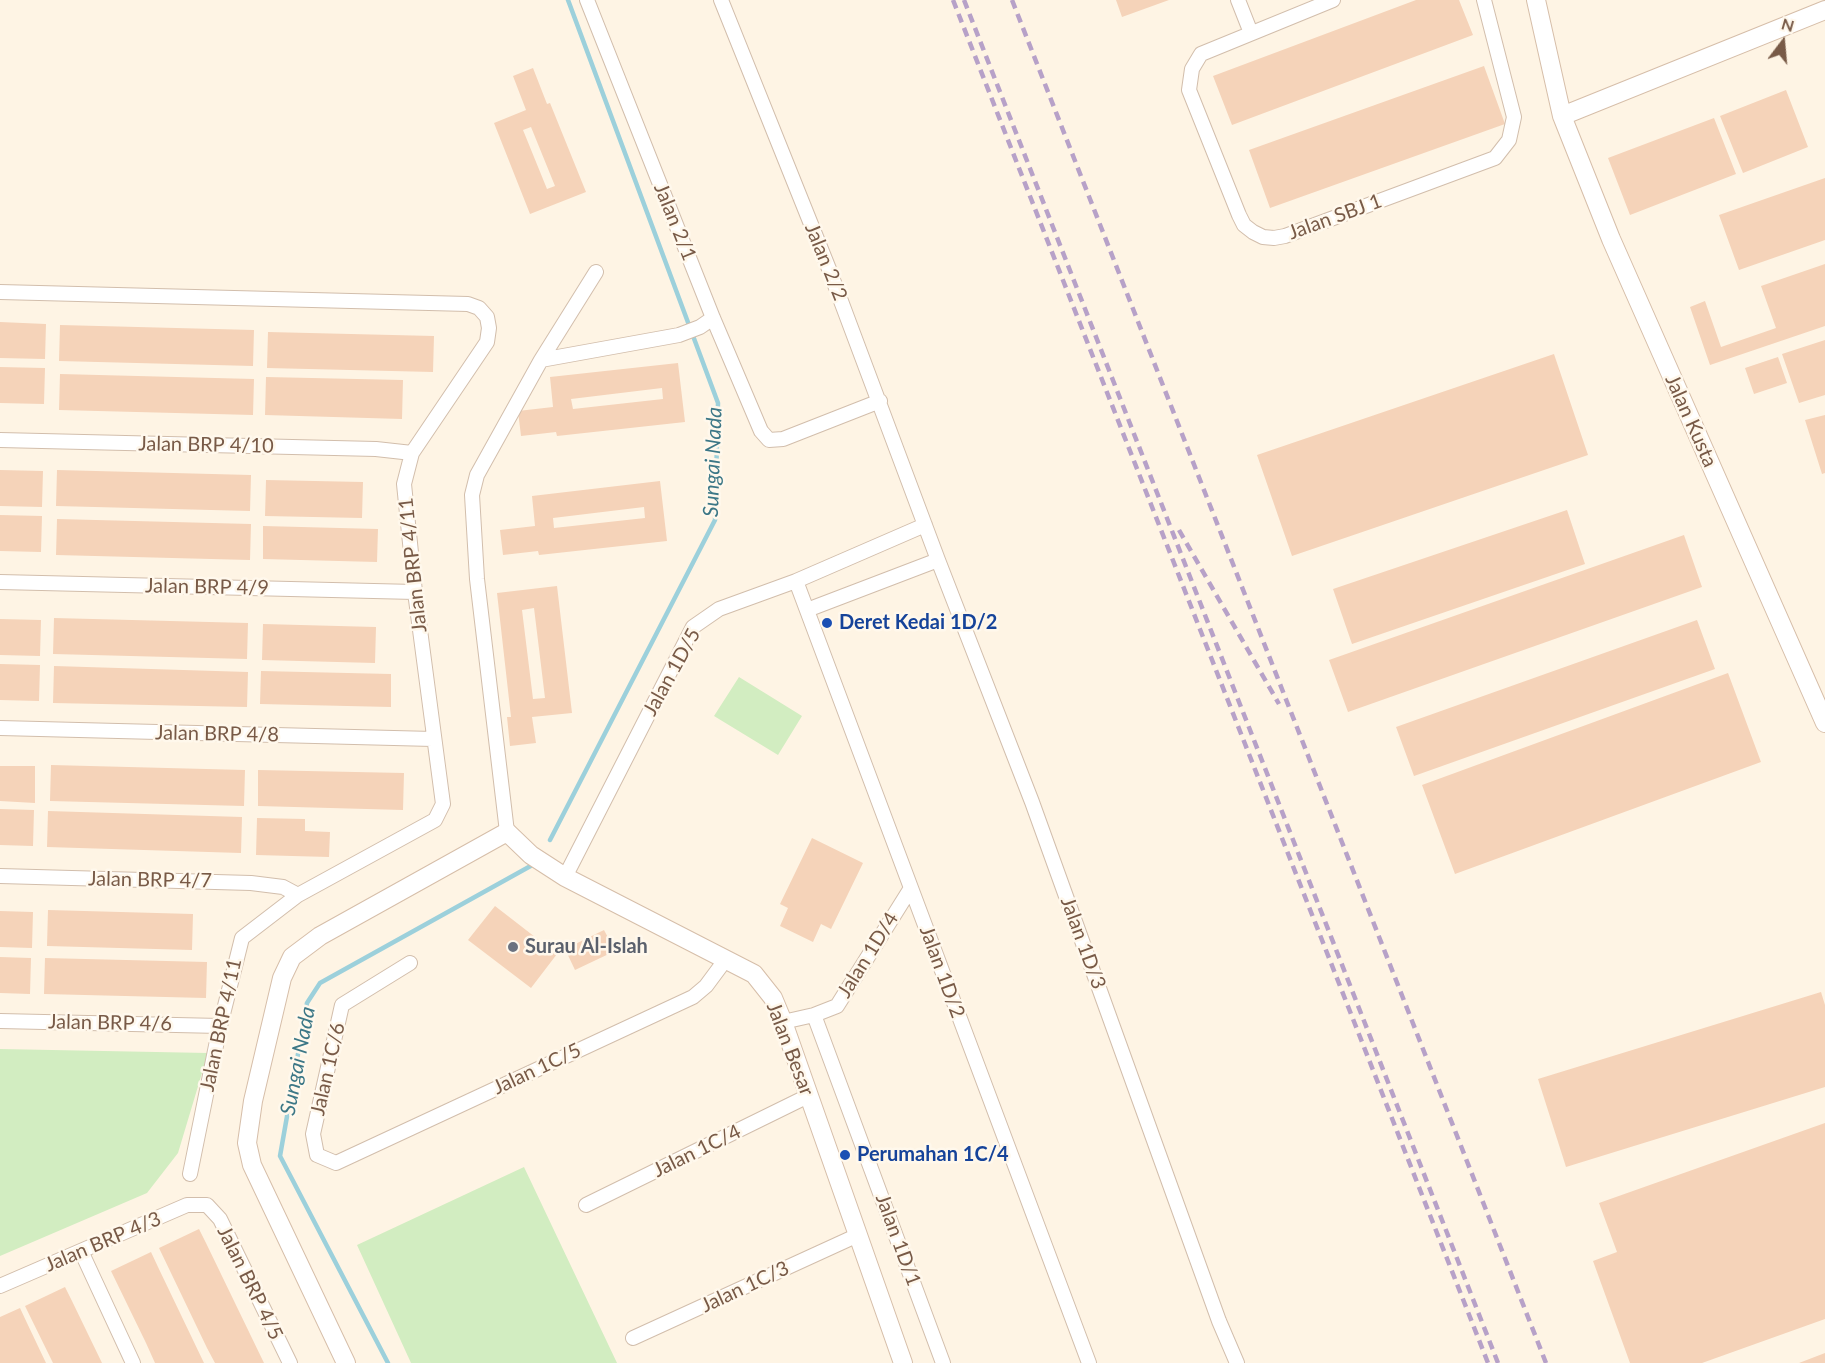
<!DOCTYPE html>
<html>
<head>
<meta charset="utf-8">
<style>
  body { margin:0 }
  #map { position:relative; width:1825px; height:1363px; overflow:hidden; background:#fef4e4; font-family:Lato,sans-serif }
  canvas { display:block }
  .north { position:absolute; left:1753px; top:12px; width:60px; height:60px; -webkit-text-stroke:4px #fff8ec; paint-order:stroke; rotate:16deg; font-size:16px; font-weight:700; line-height:24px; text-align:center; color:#785a47 }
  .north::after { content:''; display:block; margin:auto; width:21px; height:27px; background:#785a47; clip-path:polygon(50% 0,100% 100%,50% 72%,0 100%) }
</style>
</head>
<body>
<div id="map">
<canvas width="1825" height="1363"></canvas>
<div class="north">N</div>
</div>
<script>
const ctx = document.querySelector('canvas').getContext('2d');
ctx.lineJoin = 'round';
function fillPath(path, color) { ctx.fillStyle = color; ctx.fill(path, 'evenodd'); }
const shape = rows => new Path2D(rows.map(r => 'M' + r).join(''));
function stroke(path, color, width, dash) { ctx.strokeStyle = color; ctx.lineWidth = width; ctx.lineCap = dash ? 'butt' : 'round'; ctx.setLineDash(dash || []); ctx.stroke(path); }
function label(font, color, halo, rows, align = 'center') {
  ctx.font = font + ' Lato,sans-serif'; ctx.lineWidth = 5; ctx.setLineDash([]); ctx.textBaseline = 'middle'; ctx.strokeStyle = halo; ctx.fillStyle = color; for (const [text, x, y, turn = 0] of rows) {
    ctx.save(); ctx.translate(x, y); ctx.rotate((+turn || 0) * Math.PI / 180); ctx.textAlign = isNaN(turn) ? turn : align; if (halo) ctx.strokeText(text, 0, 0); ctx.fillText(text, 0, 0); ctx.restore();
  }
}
const green = shape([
  [739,677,802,716,778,755,714,716],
  [0,1049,208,1053,178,1153,147,1193,0,1256],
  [524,1167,617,1363,411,1363,357,1245]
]);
const stream = shape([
  [550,840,715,520,718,403,568,0],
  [388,1363,280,1156,307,1003,320,983,536,863]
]);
const building = shape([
  [1116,0,1169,0,1122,17],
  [1416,0,1459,0,1473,35,1232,125,1213,76],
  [1484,66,1505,124,1270,208,1249,150],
  [533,68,547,104,550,103,586,192,530,214,494,123,526,110,513,76],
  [531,127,555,186,547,189,523,130],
  [1786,90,1808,147,1743,173,1720,116],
  [1714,118,1736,174,1630,215,1608,158],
  [1825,178,1825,240,1739,270,1719,215],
  [1825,264,1825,326,1710,365,1690,307,1705,301,1721,347,1776,328,1761,286],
  [0,322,46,324,45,359,0,358],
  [60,325,254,330,253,366,59,361],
  [268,332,434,336,433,372,267,368],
  [1825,340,1825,395,1799,403,1782,354],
  [1554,354,1588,455,1292,556,1257,455],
  [1778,357,1787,383,1754,394,1745,368],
  [678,363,685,422,557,436,556,432,521,436,518,411,553,407,550,377],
  [662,388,663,399,573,409,571,399],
  [0,367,45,368,44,404,0,403],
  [60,374,254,379,253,415,59,410],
  [266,377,403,380,402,419,265,415],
  [1825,415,1825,473,1822,474,1805,420],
  [0,470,43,471,42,507,0,506],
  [57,470,251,475,250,511,56,506],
  [266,480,363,482,362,518,265,516],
  [660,481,667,541,539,555,538,551,503,555,500,530,535,526,532,496],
  [644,507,645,518,554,528,553,518],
  [1567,510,1585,564,1352,644,1333,589],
  [0,515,42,516,41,552,0,551],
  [57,519,251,524,250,560,56,555],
  [263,526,378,529,377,562,263,559],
  [1684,535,1702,587,1348,712,1329,660],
  [557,586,572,713,532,717,536,743,510,746,507,717,511,717,497,593],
  [534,608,545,698,533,699,522,610],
  [54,618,248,623,247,659,53,654],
  [0,619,41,620,40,656,0,655],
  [1697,620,1715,669,1414,776,1396,727],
  [263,624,376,627,375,663,262,660],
  [0,664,40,665,39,701,0,700],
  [54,666,248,672,247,707,53,703],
  [261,671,391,674,391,707,260,704],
  [1728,673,1761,762,1455,874,1422,785],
  [51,765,245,770,244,806,50,801],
  [0,766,35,766,35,803,0,801],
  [258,770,404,773,403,810,258,806],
  [0,809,34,810,33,846,0,845],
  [48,811,242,817,241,853,47,847],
  [257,818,305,819,305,831,330,832,329,857,256,855],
  [812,838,863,863,831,929,821,924,813,942,780,926,788,908,780,904],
  [495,906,557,954,531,988,468,940],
  [48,910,193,914,192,950,47,946],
  [0,911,33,912,32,948,0,947],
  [604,930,615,951,575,970,565,949],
  [0,957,31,958,30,994,0,993],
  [45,958,207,962,206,998,44,994],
  [1821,992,1825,1005,1825,1087,1566,1167,1538,1079],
  [1825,1123,1825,1319,1702,1363,1630,1363,1593,1261,1617,1252,1599,1203],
  [199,1229,206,1243,264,1363,215,1363,207,1348,159,1248],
  [151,1252,158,1267,204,1363,155,1363,146,1343,111,1271],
  [65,1287,72,1301,102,1363,53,1363,25,1306],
  [20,1308,27,1323,46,1363,0,1363,0,1317],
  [1825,1353,1825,1363,1799,1363]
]);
const street = shape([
  [587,0,713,318,761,431,769,440,783,439,880,401],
  [721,0,829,269,938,560,1032,802,1219,1321,1237,1363],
  [1238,0,1251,33],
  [1333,0,1201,54,1192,69,1189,90,1239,215,1244,225,1253,232,1263,237,1274,238,1285,236,1495,158,1509,140,1514,117,1484,0],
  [0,292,468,304,479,308,487,317,489,328,487,342,412,453,404,484,415,592,443,804,435,820,298,895,242,938,220,1026,190,1174],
  [541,360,679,335,700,327,713,318],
  [0,440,376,449,412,453],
  [796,581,1089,1363],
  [0,582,415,592],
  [807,610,938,560],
  [0,728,433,739],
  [507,832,477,579,472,495,477,475,541,360,596,272],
  [0,876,251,883,283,887,298,895],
  [565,877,693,627,719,609,796,581,925,525],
  [410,963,342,1005,313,1134,317,1155,336,1163,693,997,706,986,726,959],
  [814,1015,943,1363],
  [0,1021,220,1026],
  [783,1022,814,1015,837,1006,911,888],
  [586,1205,808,1096],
  [81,1251,133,1363],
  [0,1286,187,1205,207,1205,220,1219,290,1363],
  [633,1338,858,1235]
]);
const secondary = shape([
  [1536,0,1562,116,1611,239,1825,723],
  [1562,116,1825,10],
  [346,1363,252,1165,247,1143,253,1101,282,978,292,957,320,936,507,832,531,855,565,877,754,974,773,998,783,1022,903,1363]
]);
const rail = shape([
  [953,0,1488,1363],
  [964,0,1498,1363],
  [1012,0,1546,1363],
  [1179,530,1279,704]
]);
const markers = [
  [827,623,6,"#1a4fb4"],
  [513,947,6,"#6b7280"],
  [845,1155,6,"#1a4fb4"]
];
const streetNames = [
  ["Jalan SBJ 1",1335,217,-20],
  ["Jalan 2/1",675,222,68],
  ["Jalan 2/2",826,262,68],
  ["Jalan Kusta",1691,421,66],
  ["Jalan BRP 4/10",206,445,1],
  ["Jalan BRP 4/11",413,565,-96],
  ["Jalan BRP 4/9",207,587,1],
  ["Jalan 1D/5",672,672,-61],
  ["Jalan BRP 4/8",217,734,1],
  ["Jalan BRP 4/7",150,880,1],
  ["Jalan 1D/3",1083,943,70],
  ["Jalan 1D/4",868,955,-58],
  ["Jalan 1D/2",942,972,70],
  ["Jalan BRP 4/6",110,1023,1],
  ["Jalan BRP 4/11",221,1025,-78],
  ["Jalan Besar",790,1049,69],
  ["Jalan 1C/6",328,1069,-77],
  ["Jalan 1C/5",537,1069,-25],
  ["Jalan 1C/4",697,1151,-26],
  ["Jalan 1D/1",898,1240,70],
  ["Jalan BRP 4/3",103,1242,-23],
  ["Jalan BRP 4/5",250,1283,64],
  ["Jalan 1C/3",745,1287,-25]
];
const transitNames = [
  ["Deret Kedai 1D/2",839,623],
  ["Perumahan 1C/4",857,1155]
];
const worshipNames = [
  ["Surau Al-Islah",525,947]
];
const waterNames = [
  ["Sungai Nada",713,462,-88],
  ["Sungai Nada",298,1061,-79]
];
fillPath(green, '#d2edc1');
stroke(stream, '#9cd0db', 4.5);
fillPath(building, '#f5d3b9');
stroke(street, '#d2beac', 16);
stroke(secondary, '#d6bea9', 20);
stroke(street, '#fff', 14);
stroke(secondary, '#fff', 18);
stroke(rail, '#b7a1c8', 4.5, [9, 6]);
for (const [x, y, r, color] of markers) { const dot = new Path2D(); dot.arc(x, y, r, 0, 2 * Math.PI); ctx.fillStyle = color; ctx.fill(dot); stroke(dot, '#fff8ec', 2); }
label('20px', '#785a47', '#fff8ec', streetNames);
label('bold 20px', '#164399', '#fff8ec', transitNames, 'left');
label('bold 20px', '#5b616d', '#fff8ec', worshipNames, 'left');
label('italic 21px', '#3c7786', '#fff8ec', waterNames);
</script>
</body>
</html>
